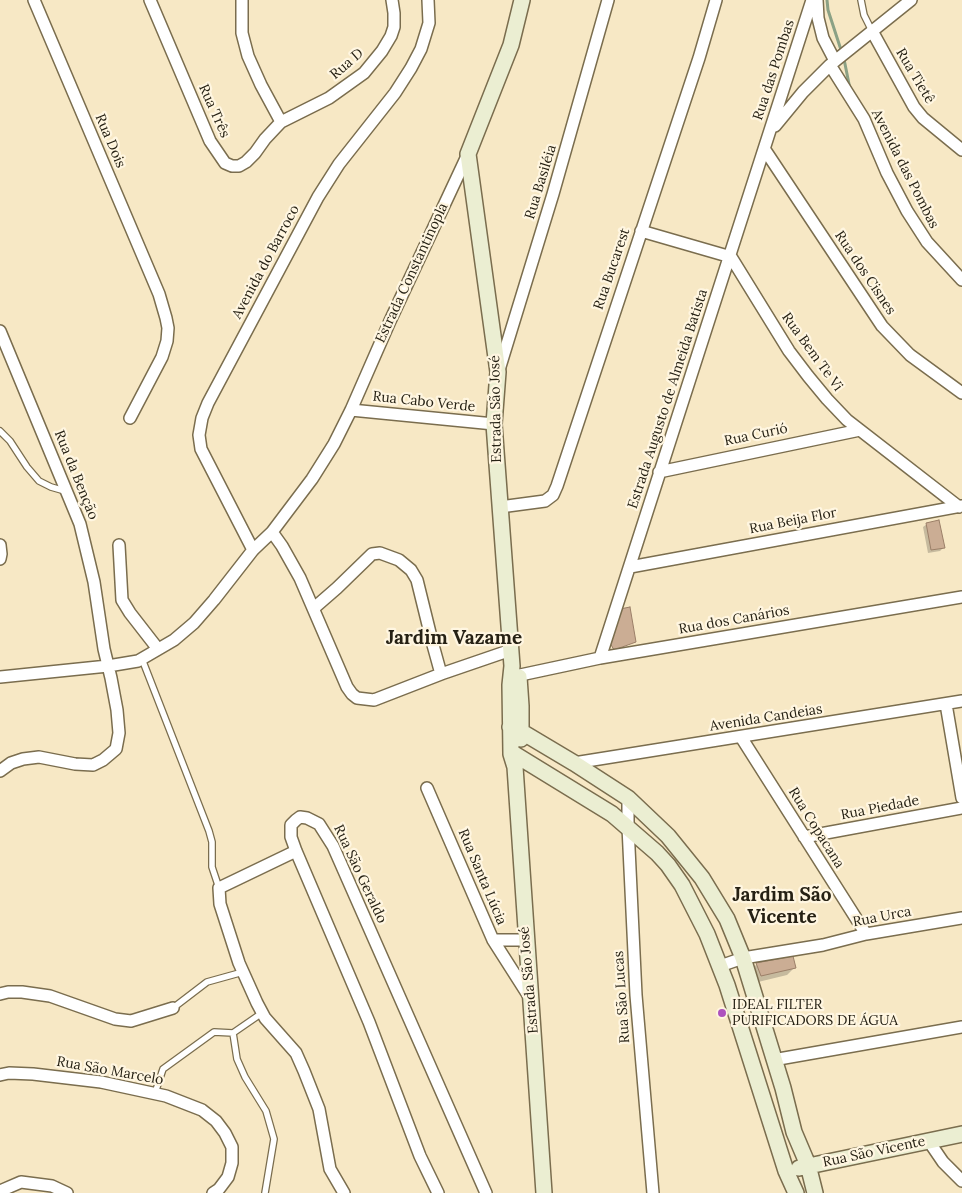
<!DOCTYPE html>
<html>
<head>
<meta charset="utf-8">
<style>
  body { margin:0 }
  canvas { display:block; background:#f7e8c5 }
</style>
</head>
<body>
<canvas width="962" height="1193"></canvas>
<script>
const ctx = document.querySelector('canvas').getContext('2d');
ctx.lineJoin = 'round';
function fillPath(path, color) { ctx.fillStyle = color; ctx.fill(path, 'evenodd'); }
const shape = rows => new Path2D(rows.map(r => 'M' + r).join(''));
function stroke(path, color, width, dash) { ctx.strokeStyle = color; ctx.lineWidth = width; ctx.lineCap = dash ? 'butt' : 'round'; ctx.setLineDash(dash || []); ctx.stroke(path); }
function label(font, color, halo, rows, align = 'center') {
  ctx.font = font + ' Lora,serif'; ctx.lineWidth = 4.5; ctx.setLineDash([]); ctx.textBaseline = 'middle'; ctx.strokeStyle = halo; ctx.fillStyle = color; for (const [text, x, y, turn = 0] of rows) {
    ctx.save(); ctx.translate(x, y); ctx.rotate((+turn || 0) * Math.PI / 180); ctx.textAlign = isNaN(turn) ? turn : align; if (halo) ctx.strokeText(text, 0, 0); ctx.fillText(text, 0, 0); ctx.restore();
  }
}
const shadow = shape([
  [927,524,943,548,940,551,928,553,923,527],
  [792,957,794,968,787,975,754,983,749,972,757,964]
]);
const stream = shape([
  [827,0,828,10,842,53],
  [844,59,850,89]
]);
const building = shape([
  [939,520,945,548,931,550,926,523,939,520],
  [630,607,636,642,614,650,610,643,620,609,630,607],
  [793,956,796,968,761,976,756,963,793,956]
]);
const lane = shape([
  [861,0,864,15,872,31],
  [0,431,10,441,27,467,39,481,51,487,65,491],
  [142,659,209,831,212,842,212,867,219,888],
  [173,1008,207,982,243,972],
  [233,1033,237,1059,245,1077,266,1111,274,1139,265,1193],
  [155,1093,163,1069,214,1032,233,1033,262,1013]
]);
const street = shape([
  [34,0,159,294,166,318,168,328,167,341,162,357,130,418],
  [150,0,210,141,225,163,232,166,239,166,246,162,255,153,265,139,281,122,329,98,364,73,382,51,391,36,394,27,394,13,392,0],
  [242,0,242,33,248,56,261,85,281,122],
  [817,0,818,18,823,38,835,61],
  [872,31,914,107,923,118,962,150],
  [830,65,864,119,887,173,907,211,927,242,962,280],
  [775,126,803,92,830,65,911,0],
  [765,150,882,326,910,355,962,393],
  [641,231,731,257,789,351,808,376,827,399,847,420,959,507],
  [0,331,80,524,94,582,104,649,111,678,117,710,119,733,116,749,103,760,93,765,75,764,39,757,23,759,11,763,0,771],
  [499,370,553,194,608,0],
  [351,410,494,424],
  [659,472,860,430],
  [500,507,545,501,553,495,557,486,699,58,716,0],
  [272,532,282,546,300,578,347,687,352,694,357,698,374,700,441,674,511,650],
  [0,545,1,554,0,559],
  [119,545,122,600,130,613,158,649],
  [253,550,201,449,199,435,202,418,208,403,318,197,339,164,395,93,411,68,421,49,429,23,428,0],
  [630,567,962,506],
  [314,608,337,588,372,554,380,553,399,560,411,570,417,580,433,645,441,674],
  [600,658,812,0],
  [0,677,108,666,138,661,174,640,194,623,214,600,253,550,272,532,312,479,334,444,351,410,390,321,468,154],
  [511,677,600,658,962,597],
  [946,704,962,798],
  [741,737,866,934],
  [574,763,962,701],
  [427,788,493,940,530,998],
  [628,798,628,827,636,995,653,1193],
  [804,837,962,808],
  [296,851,219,888,220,904,239,963,257,1003,265,1018,296,1053,304,1071,319,1109,330,1169,344,1193],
  [493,940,526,940],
  [720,966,743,958,823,945,866,934,962,918],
  [0,994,8,992,22,992,50,996,115,1019,131,1021,173,1008],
  [773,1060,962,1027],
  [0,1075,9,1073,33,1074,101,1082,166,1096,202,1110,216,1121,225,1133,232,1147,232,1163,228,1177,219,1189,213,1193],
  [928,1140,943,1162,962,1181],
  [0,1191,21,1182,52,1186,67,1193],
  [438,1193,420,1156,369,1022,296,851,291,837,291,825,296,820,300,817,307,818,319,824,333,846,486,1193]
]);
const secondary = shape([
  [522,0,511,45,468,154,498,372,494,424,512,666,510,685,511,754,515,767,544,1193],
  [519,677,521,706,521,739],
  [510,727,522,732,574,763,628,798,668,836,702,878,727,919,743,958,783,1088,794,1132,808,1165,815,1193],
  [511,752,612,814,657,853,668,865,682,885,707,934,727,985,786,1171,796,1193],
  [799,1168,962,1134]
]);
const markers = [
  [722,1013,5,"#ad52be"]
];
const streetNames = [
  ["Rua D",347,64,-41],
  ["Rua das Pombas",774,70,-72],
  ["Rua Tietê",915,76,59],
  ["Rua Três",214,111,66],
  ["Rua Dois",110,141,67],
  ["Avenida das Pombas",905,169,63],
  ["Rua Basiléia",541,182,-73],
  ["Avenida do Barroco",266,262,-62],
  ["Rua Bucarest",612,269,-71],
  ["Estrada Constantinopla",412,273,-65],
  ["Rua dos Cisnes",865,273,56],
  ["Rua Bem Te Vi",812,352,54],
  ["Estrada Augusto de Almeida Batista",668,399,-72],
  ["Rua Cabo Verde",424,402,6],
  ["Estrada São José",496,409,-91],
  ["Rua Curió",756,435,-12],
  ["Rua da Benção",76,475,68],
  ["Rua Beija Flor",793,521,-11],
  ["Rua dos Canários",734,620,-10],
  ["Avenida Candeias",766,718,-9],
  ["Rua Piedade",880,808,-11],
  ["Rua Copacana",816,828,58],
  ["Rua São Geraldo",360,874,65],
  ["Rua Santa Lúcia",482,877,67],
  ["Rua Urca",882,917,-11],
  ["Estrada São José",529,980,-95],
  ["Rua São Lucas",622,997,-94],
  ["Rua São Marcelo",110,1071,10],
  ["Rua São Vicente",874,1152,-12]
];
const poiNames = [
  ["IDEAL FILTER",732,1005],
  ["PURIFICADORS DE ÁGUA",732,1021]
];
const districtNames = [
  ["Jardim Vazame",454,639],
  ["Jardim São",782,896],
  ["Vicente",782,918]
];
fillPath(shadow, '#0003');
stroke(stream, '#8ba185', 3);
fillPath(building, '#cbad94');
stroke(building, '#9b7f68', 1);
stroke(lane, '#7a6d4e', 8);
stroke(street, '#7a6d4e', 14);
stroke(secondary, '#7a6d4e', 18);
stroke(lane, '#fff', 5.5);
stroke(street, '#fff', 11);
stroke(secondary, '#ebeed2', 15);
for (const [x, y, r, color] of markers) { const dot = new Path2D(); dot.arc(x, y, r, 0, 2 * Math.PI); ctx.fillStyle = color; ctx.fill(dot); stroke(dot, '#fff6e1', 2); }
label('14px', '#262114', '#fff6e1', streetNames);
label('14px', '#262114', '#fff6e1', poiNames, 'left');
label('bold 19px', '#262114', '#fff6e1', districtNames);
</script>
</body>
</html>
